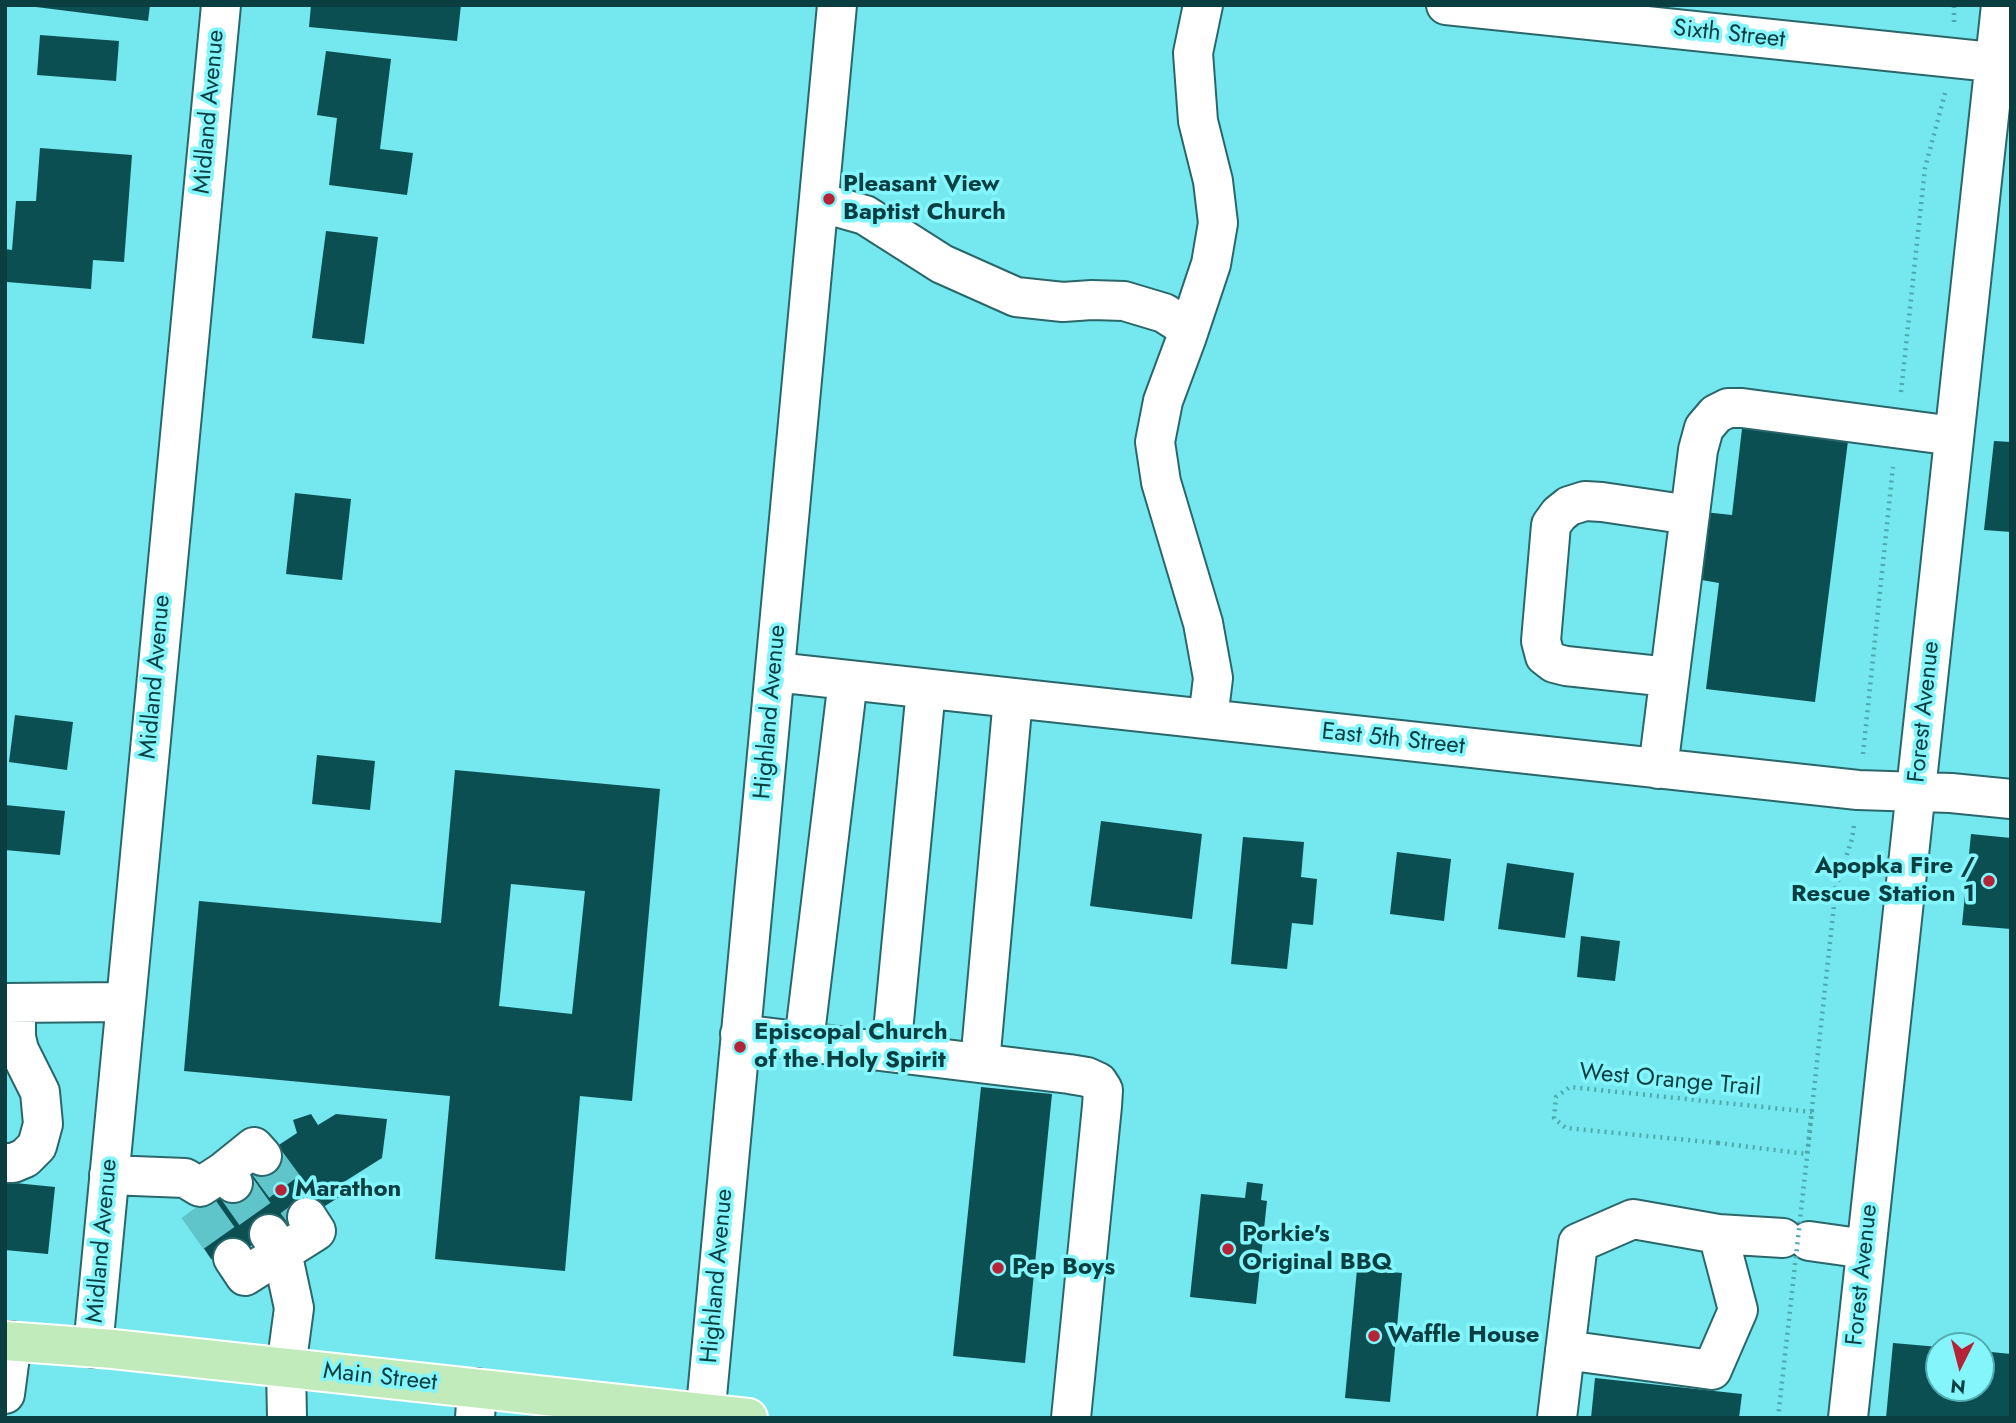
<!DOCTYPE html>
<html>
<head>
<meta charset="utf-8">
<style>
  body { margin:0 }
  #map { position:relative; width:2016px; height:1423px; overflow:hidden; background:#75e7ee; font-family:Jost,sans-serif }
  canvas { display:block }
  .frame { position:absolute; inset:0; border:7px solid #0a3e41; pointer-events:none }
  .north { position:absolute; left:1925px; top:1332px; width:70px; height:70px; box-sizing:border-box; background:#83f5fb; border:2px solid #53acb1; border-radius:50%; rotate:186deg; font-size:19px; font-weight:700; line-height:28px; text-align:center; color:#0a3e41 }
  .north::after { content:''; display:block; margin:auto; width:24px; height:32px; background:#b52336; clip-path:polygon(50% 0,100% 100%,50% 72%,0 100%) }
</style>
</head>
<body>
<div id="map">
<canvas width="2016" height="1423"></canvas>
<div class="frame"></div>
<div class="north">N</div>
</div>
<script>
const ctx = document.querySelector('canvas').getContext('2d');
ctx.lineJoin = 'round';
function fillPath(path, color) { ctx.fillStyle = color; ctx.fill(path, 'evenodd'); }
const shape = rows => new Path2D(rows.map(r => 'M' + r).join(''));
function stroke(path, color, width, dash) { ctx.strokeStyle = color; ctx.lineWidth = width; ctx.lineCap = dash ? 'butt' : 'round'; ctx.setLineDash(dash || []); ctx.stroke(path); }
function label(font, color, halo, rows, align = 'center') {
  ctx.font = font + ' Jost,sans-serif'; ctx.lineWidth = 7; ctx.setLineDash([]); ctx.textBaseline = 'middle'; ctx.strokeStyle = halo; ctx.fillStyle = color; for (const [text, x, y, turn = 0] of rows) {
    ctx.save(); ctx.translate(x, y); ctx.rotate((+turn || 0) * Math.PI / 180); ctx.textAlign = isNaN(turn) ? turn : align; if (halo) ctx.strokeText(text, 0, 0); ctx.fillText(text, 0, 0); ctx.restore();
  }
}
const building = shape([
  [37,5,150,5,148,21,36,7],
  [311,5,461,5,457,41,309,27],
  [40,35,119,41,116,81,37,75],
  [326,51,391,59,380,149,413,153,407,195,329,185,337,118,317,115],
  [40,148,132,155,124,262,93,260,91,289,7,282,5,249,12,250,16,201,36,201],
  [326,231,378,237,364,344,312,338],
  [1743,420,1849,433,1815,702,1706,689,1719,583,1696,579,1704,512,1732,515],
  [1994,441,2011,442,2011,532,1984,530],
  [295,493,351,499,342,580,286,574],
  [15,715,73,722,67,770,9,762],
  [317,755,375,761,370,810,312,804],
  [455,770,660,789,632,1101,580,1096,565,1271,435,1259,450,1096,184,1071,199,901,441,923],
  [511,884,585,891,572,1014,499,1006],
  [5,805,65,811,60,855,5,850],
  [1101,821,1202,834,1192,919,1090,906],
  [1971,834,2011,838,2011,929,1962,925],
  [1243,837,1304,842,1301,877,1317,879,1313,925,1292,923,1287,969,1231,964],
  [1397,852,1451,859,1444,921,1390,914],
  [1507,863,1574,873,1565,938,1498,929],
  [1581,936,1620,941,1615,981,1577,977],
  [981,1087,1052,1094,1025,1363,953,1356],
  [311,1114,318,1125,336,1114,387,1119,382,1158,336,1187,344,1194,301,1221,291,1219,224,1264,211,1259,187,1223,189,1213,233,1183,259,1158,297,1133,293,1120],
  [5,1182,55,1187,48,1254,5,1250],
  [1247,1182,1263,1184,1261,1200,1267,1201,1256,1304,1190,1297,1201,1194,1245,1198],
  [1357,1269,1402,1273,1390,1402,1345,1398],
  [1893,1343,1939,1347,1939,1388,1981,1388,1981,1351,2011,1354,2011,1418,1886,1418],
  [1595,1378,1742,1394,1739,1418,1591,1418]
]);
const minorTunnel = shape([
  [262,1156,307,1217],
  [233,1183,269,1234],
  [197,1207,233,1258]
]);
const path = shape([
  [1954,22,1954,5],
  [1901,392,1925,168,1945,93],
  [1863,754,1893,467],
  [1718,1143,1807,1154,1836,887,1852,839,1854,825]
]);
const minor = shape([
  [1203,5,1193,53,1198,121,1213,181,1218,223,1211,264,1186,339,1163,401,1155,442,1161,482,1203,623,1213,678,1208,719],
  [1446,5,2011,64],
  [819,202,865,215,942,264,1016,297,1063,302,1092,300,1124,301,1164,313,1189,329],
  [775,672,1858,790,1951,793,2011,799],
  [1669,677,1566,666,1554,663,1545,656,1541,641,1551,525,1559,514,1569,506,1585,501,1602,502,1690,515],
  [1658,769,1698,450,1704,428,1716,414,1728,408,1742,408,1954,436],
  [5,1003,126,1002],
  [740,1034,1069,1074,1087,1077,1098,1082,1103,1090,1102,1106,1071,1418],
  [804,1042,848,680],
  [891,1052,926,689],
  [980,1063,1013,698],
  [5,1163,13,1163,25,1158,37,1146,43,1124,40,1092,19,1050,16,1037,16,1003],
  [223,1172,254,1147,262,1156],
  [109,1175,185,1178,200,1187,223,1172,233,1183],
  [269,1234,282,1252,294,1308,286,1368,287,1418],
  [1718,1234,1783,1238],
  [1809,1241,1866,1249],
  [233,1258,245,1276,316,1231,307,1217],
  [93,1348,221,5],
  [5,1394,12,1341],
  [475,1418,477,1388],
  [705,1418,837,5],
  [1557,1418,1578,1243,1633,1219,1718,1234,1738,1310,1712,1370,1565,1350],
  [1848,1418,2001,5]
]);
const major = shape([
  [5,1341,113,1349,748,1418]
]);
const pathBridge = shape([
  [1718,1143,1566,1128,1554,1118,1556,1097,1570,1087,1812,1112,1778,1418]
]);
const markers = [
  [829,199,7,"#b52336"],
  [1989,881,7,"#b52336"],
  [740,1047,7,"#b52336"],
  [281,1190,7,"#b52336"],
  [1228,1249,7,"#b52336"],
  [998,1268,7,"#b52336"],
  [1374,1336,7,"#b52336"]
];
const streetNames = [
  ["Sixth Street",1729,35,6],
  ["Midland Avenue",210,112,-85],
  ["Midland Avenue",156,677,-85],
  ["Highland Avenue",771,712,-85],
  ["Forest Avenue",1925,712,-84],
  ["East 5th Street",1393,740,6],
  ["West Orange Trail",1670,1081,5],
  ["Midland Avenue",103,1241,-85],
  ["Forest Avenue",1863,1275,-84],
  ["Highland Avenue",718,1276,-85],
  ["Main Street",380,1378,6]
];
const poiNames = [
  ["Pleasant View",843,185],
  ["Baptist Church",843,213],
  ["Apopka Fire /",1975,867,"right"],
  ["Rescue Station 1",1975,895,"right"],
  ["Episcopal Church",754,1033],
  ["of the Holy Spirit",754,1061],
  ["Marathon",295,1190],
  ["Porkie's",1242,1235],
  ["Original BBQ",1242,1263],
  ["Pep Boys",1012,1268],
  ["Waffle House",1388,1336]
];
fillPath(building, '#0b4f53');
stroke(minorTunnel, '#60c5cb', 38, [38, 19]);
stroke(minor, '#2a676b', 42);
stroke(major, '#fff', 42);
stroke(path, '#4ea9af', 4.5, [2, 5]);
stroke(minor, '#fff', 38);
stroke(major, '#c2ebbb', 38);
stroke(pathBridge, '#4ea9af', 4.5, [2, 5]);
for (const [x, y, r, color] of markers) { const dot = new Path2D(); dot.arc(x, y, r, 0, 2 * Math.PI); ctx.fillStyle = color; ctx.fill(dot); stroke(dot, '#83f5fb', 2.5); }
label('24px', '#0a3e41', '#83f5fb', streetNames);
label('bold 24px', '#0a3e41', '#83f5fb', poiNames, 'left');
</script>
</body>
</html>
